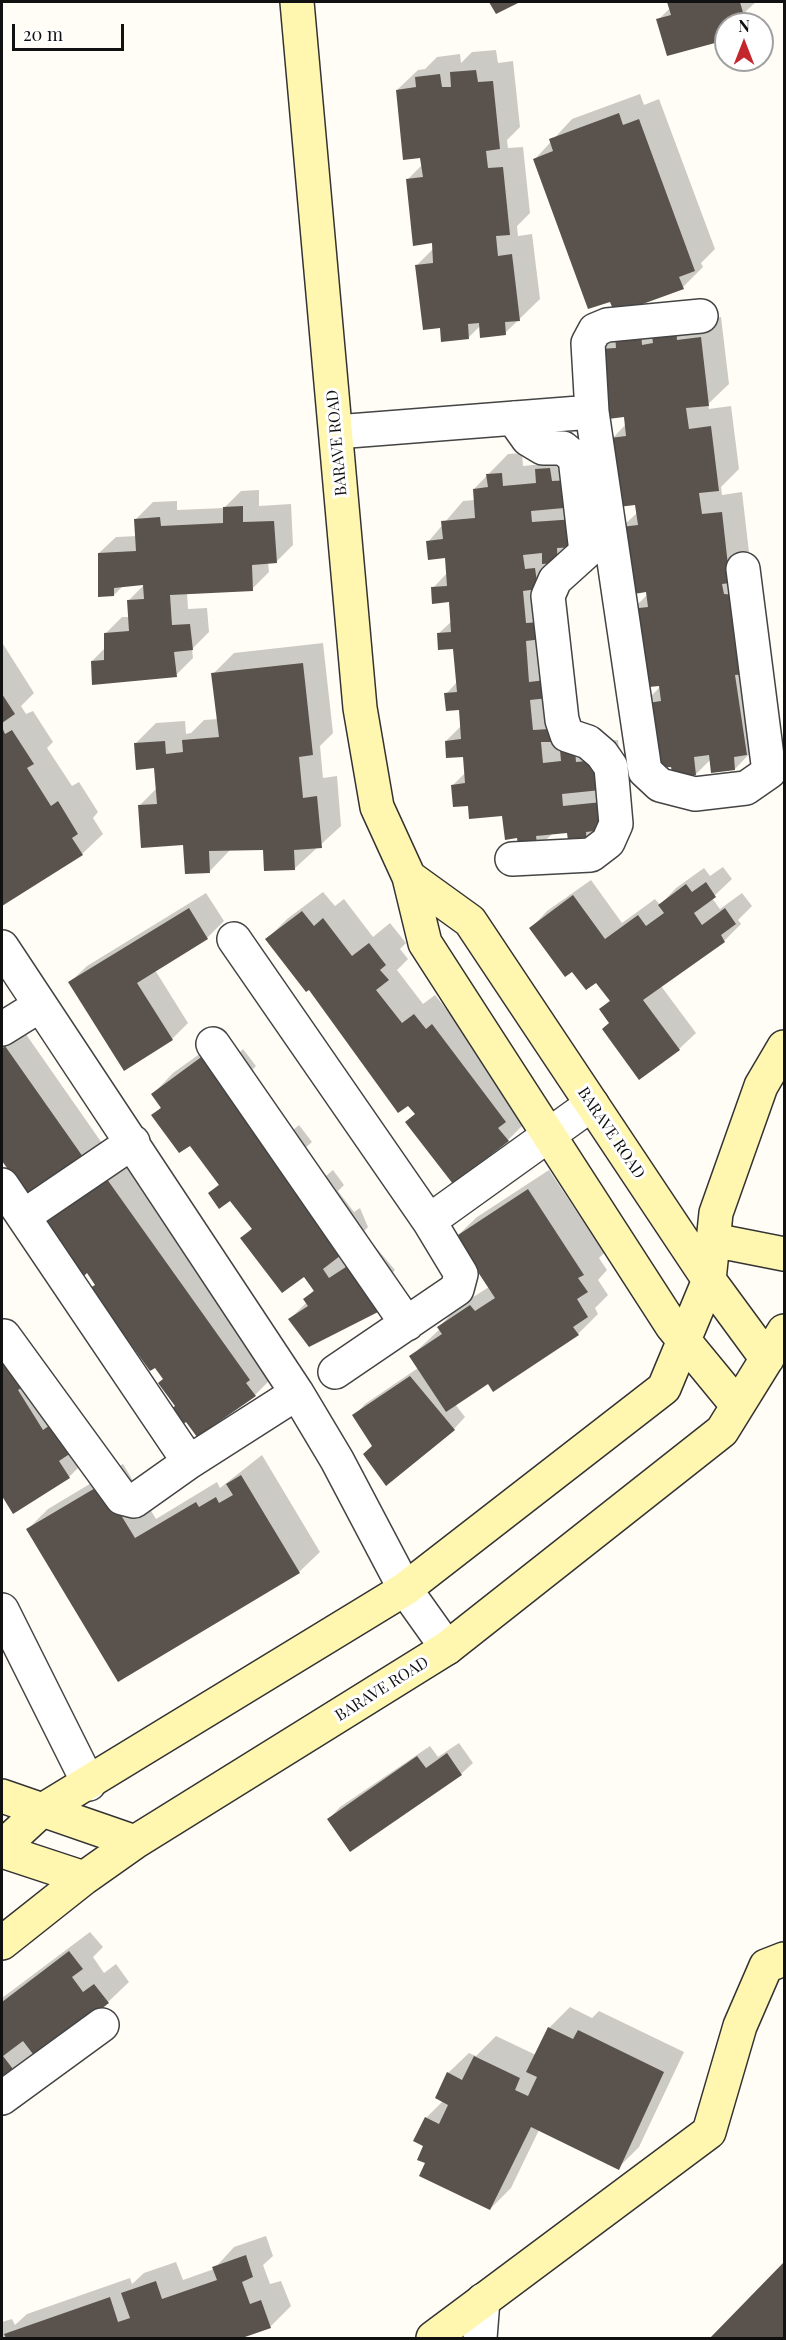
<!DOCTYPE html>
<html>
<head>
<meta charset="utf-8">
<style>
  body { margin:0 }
  #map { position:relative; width:786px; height:2340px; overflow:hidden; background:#fffdf5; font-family:"Playfair Display",serif }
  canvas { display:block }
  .frame { position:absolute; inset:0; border:3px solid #111; pointer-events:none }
  .north { position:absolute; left:714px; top:12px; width:60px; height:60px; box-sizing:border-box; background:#fff; border:2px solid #a0a0a0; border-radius:50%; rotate:0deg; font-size:16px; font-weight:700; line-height:24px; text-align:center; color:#111 }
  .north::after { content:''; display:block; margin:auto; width:21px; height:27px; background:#c4262e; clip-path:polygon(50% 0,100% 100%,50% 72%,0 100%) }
  .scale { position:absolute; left:12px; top:24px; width:112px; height:27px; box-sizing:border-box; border:3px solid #111; border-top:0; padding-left:8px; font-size:18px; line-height:21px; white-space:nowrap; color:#111; -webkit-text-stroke:4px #fff; paint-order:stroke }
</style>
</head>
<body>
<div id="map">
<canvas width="786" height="2340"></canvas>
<div class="frame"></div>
<div class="north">N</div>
<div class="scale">20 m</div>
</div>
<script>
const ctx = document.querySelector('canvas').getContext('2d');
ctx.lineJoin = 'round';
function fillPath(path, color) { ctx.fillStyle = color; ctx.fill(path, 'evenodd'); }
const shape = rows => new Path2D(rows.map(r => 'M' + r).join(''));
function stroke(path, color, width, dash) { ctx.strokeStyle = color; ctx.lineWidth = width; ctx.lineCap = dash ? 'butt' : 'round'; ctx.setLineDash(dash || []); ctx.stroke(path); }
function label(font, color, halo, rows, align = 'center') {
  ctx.font = font + ' "Playfair Display",serif'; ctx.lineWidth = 6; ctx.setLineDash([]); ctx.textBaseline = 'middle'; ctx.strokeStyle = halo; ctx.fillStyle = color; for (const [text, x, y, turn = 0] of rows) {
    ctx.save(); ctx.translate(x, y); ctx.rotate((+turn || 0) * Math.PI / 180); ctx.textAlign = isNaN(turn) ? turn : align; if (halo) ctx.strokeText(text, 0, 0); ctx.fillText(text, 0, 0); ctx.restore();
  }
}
const shadow = shape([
  [669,2,756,2,746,11,748,20,744,24,658,20,671,7],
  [496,50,498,63,513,61,520,127,507,140,508,148,523,147,530,213,517,226,518,236,532,234,540,299,505,333,480,326,469,337,441,326,417,265,434,248,433,242,407,180,423,164,397,90,418,70,425,69,437,57,460,54,461,63,472,52],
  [640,94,644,105,659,99,715,249,701,263,703,267,683,287,535,159,572,119],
  [637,315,697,320,721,317,729,384,708,404,709,409,731,406,739,469,721,487,722,495,742,492,750,561,755,748,735,769,711,759,696,774,672,765,643,704,663,684,632,610,648,594,622,527,638,512,612,439,626,424,601,350],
  [557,449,598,525,557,562,572,720,596,742,618,740,624,808,586,845,568,832,553,833,537,849,518,837,504,814,469,804,453,785,466,772,464,755,446,741,461,726,460,709,446,694,457,682,454,647,438,634,452,621,450,600,433,588,447,573,446,557,428,542,463,501,475,500,474,489,508,454,522,453,523,466,542,464],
  [259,490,259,506,291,504,293,545,276,562,268,562,269,572,252,589,187,593,188,609,207,608,209,632,192,649,193,658,176,675,92,661,105,648,105,634,122,617,129,617,128,601,146,583,123,586,114,595,99,553,116,537,137,536,136,519,153,502,177,501,177,510,224,508,241,491],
  [323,643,333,733,320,746,323,778,337,776,341,826,294,869,265,849,230,850,210,871,185,843,139,806,157,788,156,767,135,744,156,723,185,721,186,734,191,733,204,720,218,719,213,674,234,653],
  [3,644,34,693,21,706,26,714,33,711,53,742,47,748,72,786,79,782,98,812,93,818,103,834,82,854,2,905],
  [723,867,732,879,712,898,720,909,742,893,752,906,738,920,741,924,724,941,661,986,696,1033,679,1049,611,1022,601,1009,611,999,597,981,573,970,531,928,547,911,591,880,622,923,655,899,660,905,676,888,704,868,710,876],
  [323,892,335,906,344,899,373,937,390,923,406,943,400,949,408,959,397,970,423,1004,435,995,447,1010,453,1005,528,1120,508,1140,416,1113,267,939,287,919],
  [206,893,224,921,207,938,155,970,188,1023,172,1039,70,982,87,966],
  [23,1030,104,1146,32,1201,2,1158,2,1045],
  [226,1035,239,1053,243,1049,256,1066,250,1072,293,1130,299,1125,312,1142,305,1148,326,1176,333,1170,344,1185,338,1191,354,1212,360,1208,368,1227,348,1248,350,1259,373,1244,395,1270,391,1274,290,1319,307,1302,305,1299,315,1289,304,1274,242,1238,252,1228,231,1199,210,1193,219,1184,190,1144,153,1116,162,1106,153,1094,173,1073],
  [125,1156,275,1375,255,1395,165,1378,88,1271,49,1237],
  [549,1170,604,1253,599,1258,607,1270,598,1280,608,1295,595,1308,598,1314,578,1334,488,1382,455,1404,465,1417,454,1429,374,1445,354,1416,365,1404,418,1368,411,1356,440,1329,439,1327,459,1306,489,1287,456,1237,477,1217],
  [2,1332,86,1460,69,1477,14,1512,2,1496],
  [262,1455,320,1552,299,1572,28,1529,48,1509,123,1464,156,1519,217,1482,220,1488],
  [459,1743,473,1763,461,1774,329,1819,340,1807,430,1746,438,1757],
  [90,1932,103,1947,93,1957,104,1973,116,1964,129,1982,108,2002,34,2053,2,2082,2,1998],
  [570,2007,592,2018,599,2011,684,2052,639,2147,618,2168,539,2130,511,2188,490,2209,427,2163,426,2118,443,2101,448,2073,469,2053,476,2056,496,2036,536,2055,549,2028],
  [266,2236,273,2256,263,2265,270,2284,281,2281,291,2306,270,2327,237,2338,2,2338,2,2322,12,2319,15,2325,27,2314,130,2278,132,2284,144,2273,176,2262,183,2280,214,2269,234,2247],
  [784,2264,784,2338,712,2338]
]);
const building = shape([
  [489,2,520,2,496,14],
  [667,2,740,2,744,16,728,20,726,40,667,56,656,19,671,15],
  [476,70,478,82,493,81,500,149,486,151,488,168,503,167,510,235,496,236,498,256,512,254,520,321,505,322,506,335,480,338,479,323,468,324,469,339,441,342,440,328,423,330,415,265,433,263,432,243,413,246,406,179,423,177,420,158,403,160,396,90,416,87,415,77,440,74,442,87,451,87,450,72],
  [619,113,623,125,639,119,695,271,679,277,684,289,615,314,610,302,588,309,533,159,553,151,549,139],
  [676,327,677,340,701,337,709,406,686,408,689,429,711,426,719,491,699,493,702,514,722,512,730,583,722,584,724,594,736,595,746,674,735,675,747,755,734,757,735,770,711,773,709,755,694,757,696,775,673,778,671,767,649,769,641,704,661,701,659,686,639,688,630,609,648,607,646,592,628,595,621,527,638,525,635,505,618,507,610,438,626,436,624,417,608,419,599,349,616,348,615,335,641,331,642,345,653,343,651,330],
  [550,468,552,481,572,480,575,507,531,511,532,522,576,519,578,547,557,548,558,563,542,564,542,553,523,555,525,569,535,568,538,589,523,591,526,623,540,622,542,639,526,641,529,682,546,680,548,698,530,700,533,730,550,729,552,742,541,742,543,763,561,761,560,750,575,749,576,762,598,760,601,790,562,794,563,806,602,802,605,830,586,832,587,846,569,848,567,833,536,836,538,851,519,853,517,838,505,840,502,816,469,819,468,806,453,807,451,785,465,783,463,757,446,758,445,741,461,739,459,710,446,711,444,693,457,692,453,649,438,650,437,633,451,632,449,602,432,604,431,587,447,586,445,558,428,560,426,541,443,539,441,521,475,518,473,489,488,487,486,474,502,473,503,486,536,483,535,469],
  [243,506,243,522,274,521,277,563,252,565,253,591,170,595,172,625,190,624,193,650,174,652,177,677,92,685,91,661,104,660,104,633,129,631,127,600,144,599,143,585,114,588,114,596,98,597,98,553,136,551,134,519,160,517,161,526,223,523,223,507],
  [303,663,313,755,299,757,303,798,317,796,322,848,294,850,295,870,264,871,263,850,209,851,210,873,185,874,183,845,141,848,138,805,157,804,154,768,136,770,134,743,165,741,166,754,183,752,182,740,219,737,211,673],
  [2,694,15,714,2,723],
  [2,727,5,734,12,730,34,764,27,768,51,806,58,801,78,834,72,838,83,855,2,906],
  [706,882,716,897,694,913,702,925,725,908,736,924,721,935,725,942,643,1000,680,1050,639,1080,602,1029,609,1023,599,1009,610,1001,596,983,586,990,572,972,565,977,529,928,573,895,605,939,638,915,646,926,664,913,658,905,686,884,692,892],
  [189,908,208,939,137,983,173,1040,124,1071,68,982],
  [302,911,314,926,323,918,352,956,369,943,386,965,380,970,389,980,376,990,402,1023,414,1014,426,1029,432,1024,506,1122,498,1128,509,1141,453,1184,405,1122,415,1114,408,1106,398,1113,309,990,306,992,265,939],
  [5,1046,88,1164,32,1203,2,1161,2,1049],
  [204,1055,349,1249,323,1269,329,1278,352,1263,380,1311,309,1347,288,1319,308,1306,303,1299,314,1291,304,1277,282,1293,240,1238,252,1229,230,1201,219,1209,208,1193,219,1185,190,1146,179,1153,151,1115,161,1108,151,1094],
  [104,1175,250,1380,246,1383,256,1396,197,1437,186,1422,178,1428,167,1412,175,1406,158,1383,163,1379,155,1368,150,1371,90,1288,95,1285,87,1273,83,1277,41,1219],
  [528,1189,584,1275,578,1278,588,1292,577,1299,588,1317,573,1327,579,1335,493,1392,488,1384,446,1412,409,1356,442,1334,437,1327,470,1305,475,1311,495,1298,455,1237],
  [2,1356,27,1384,18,1390,43,1430,53,1423,71,1453,59,1461,70,1478,13,1514,2,1496],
  [410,1376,455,1430,386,1486,363,1454,372,1446,352,1415],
  [241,1475,300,1573,118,1682,26,1529,102,1484,135,1538,196,1502,199,1507,216,1497,219,1503,233,1495,226,1484],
  [447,1753,462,1775,350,1852,327,1819,417,1756,426,1768],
  [69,1951,83,1969,72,1977,83,1992,94,1984,109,2003,36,2058,23,2041,3,2056,16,2073,2,2084,2,2002],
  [548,2027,573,2039,578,2030,664,2072,619,2170,531,2127,490,2210,419,2176,425,2163,417,2160,423,2146,413,2141,425,2117,439,2124,448,2105,435,2098,447,2072,462,2080,474,2056,520,2078,515,2090,528,2096,537,2077,526,2072],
  [246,2255,253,2277,242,2282,250,2304,261,2300,271,2328,242,2338,6,2338,4,2334,110,2297,118,2322,130,2318,121,2293,156,2281,162,2299,217,2280,212,2267],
  [784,2262,784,2338,710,2338]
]);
const street = shape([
  [592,412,588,343,595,330,607,325,701,316],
  [336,432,592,412,645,771,660,785,695,794,746,788,769,772,743,569],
  [512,859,591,855,608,842,616,824,611,767,602,754,588,742,567,735,562,720,548,596,555,580,586,552,575,458,563,448,543,448,528,439,513,418],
  [234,939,429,1221],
  [2,947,297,1393,337,1460,405,1589,447,1648],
  [2,1029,39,1006],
  [213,1044,407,1324],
  [2,1185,189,1462,297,1393],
  [24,1216,133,1142],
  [2,1336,4,1336,122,1498,134,1501,189,1462],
  [335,1372,457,1289,461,1274,429,1221,592,1104],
  [2,1610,89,1784],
  [2,2098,102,2025],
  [480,2338,483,2300]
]);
const secondary = shape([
  [297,2,360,708,377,807,409,877,425,943,672,1326,737,1405],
  [409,877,470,921,709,1280,767,1359],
  [713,1240,784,1254],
  [2,1796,135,1842],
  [2,1847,41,1811,405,1589,664,1388,709,1280,716,1213,761,1086,784,1047],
  [2,1851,84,1878],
  [2,1943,84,1878,135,1842,447,1648,722,1431,784,1331],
  [433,2338,709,2132,740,2026,766,1966,784,1959]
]);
const streetNames = [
  ["BARAVE ROAD",337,443,-95],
  ["BARAVE ROAD",611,1133,56],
  ["BARAVE ROAD",382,1689,-32]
];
fillPath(shadow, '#0003');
fillPath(building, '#5a524d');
stroke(street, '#444', 36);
stroke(secondary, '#333', 36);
stroke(street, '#fff', 33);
stroke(secondary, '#fff6b0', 33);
label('16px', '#111', '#fff', streetNames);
</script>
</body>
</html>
